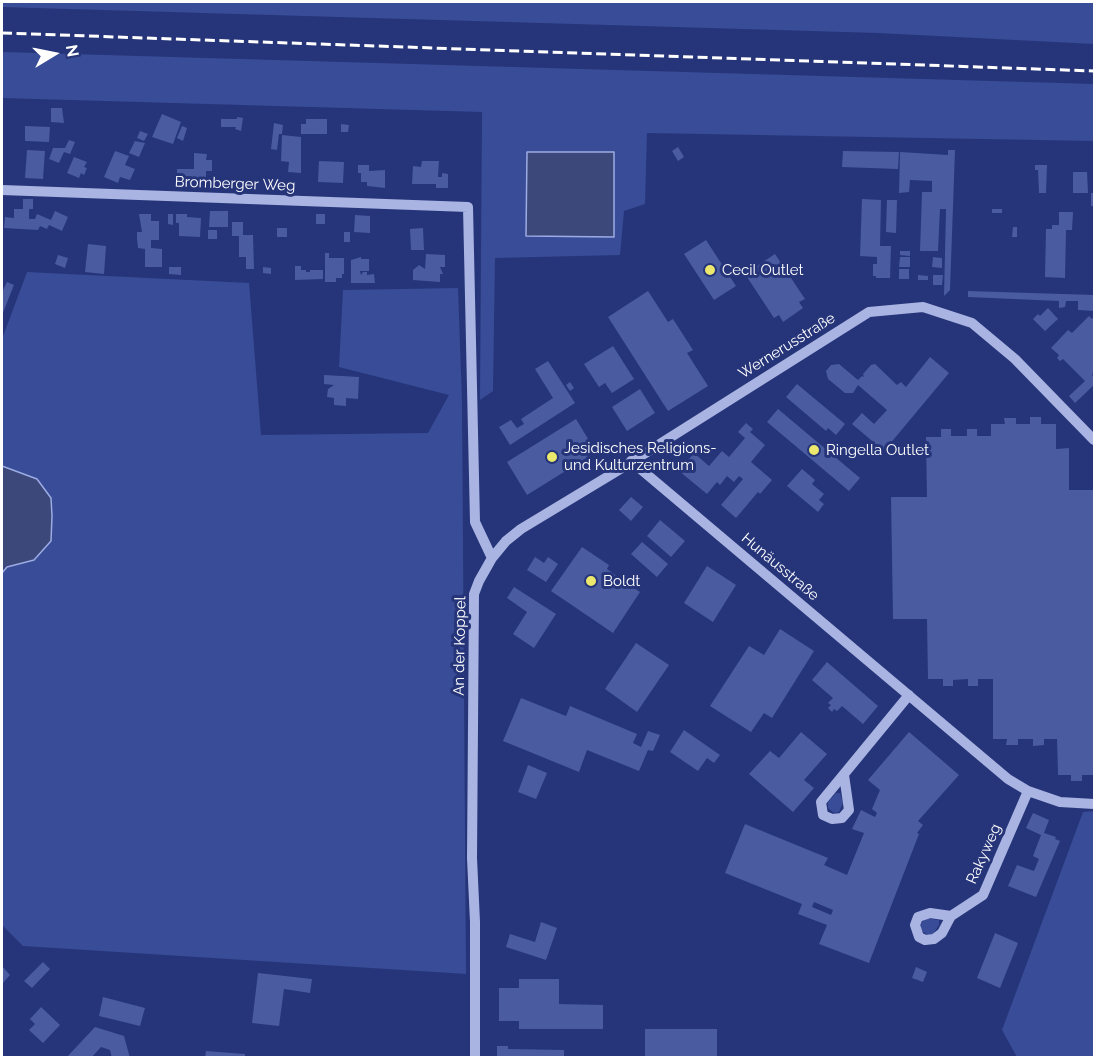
<!DOCTYPE html>
<html>
<head>
<meta charset="utf-8">
<style>
  body { margin:0 }
  #map { position:relative; width:1096px; height:1059px; overflow:hidden; background:#263579; font-family:Raleway,sans-serif }
  canvas { display:block }
  .frame { position:absolute; inset:0; border:3px solid #fff; pointer-events:none }
  .north { position:absolute; left:24px; top:24px; width:60px; height:60px; -webkit-text-stroke:4px #263579; paint-order:stroke; rotate:80deg; font-size:16px; font-weight:700; line-height:24px; text-align:center; color:#fff }
  .north::after { content:''; display:block; margin:auto; width:21px; height:27px; background:#fff; clip-path:polygon(50% 0,100% 100%,50% 72%,0 100%) }
</style>
</head>
<body>
<div id="map">
<canvas width="1096" height="1059"></canvas>
<div class="frame"></div>
<div class="north">N</div>
</div>
<script>
const ctx = document.querySelector('canvas').getContext('2d');
ctx.lineJoin = 'round';
function fillPath(path, color) { ctx.fillStyle = color; ctx.fill(path, 'evenodd'); }
const shape = rows => new Path2D(rows.map(r => 'M' + r).join(''));
function stroke(path, color, width, dash) { ctx.strokeStyle = color; ctx.lineWidth = width; ctx.lineCap = dash ? 'butt' : 'round'; ctx.setLineDash(dash || []); ctx.stroke(path); }
function label(font, color, halo, rows, align = 'center') {
  ctx.font = font + ' Raleway,sans-serif'; ctx.lineWidth = 6; ctx.setLineDash([]); ctx.textBaseline = 'middle'; ctx.strokeStyle = halo; ctx.fillStyle = color; for (const [text, x, y, turn = 0] of rows) {
    ctx.save(); ctx.translate(x, y); ctx.rotate((+turn || 0) * Math.PI / 180); ctx.textAlign = isNaN(turn) ? turn : align; if (halo) ctx.strokeText(text, 0, 0); ctx.fillText(text, 0, 0); ctx.restore();
  }
}
const green = shape([
  [2,2,1094,2,1094,44,878,33,2,7],
  [2,52,1094,84,1094,141,647,133,645,204,624,211,620,255,495,258,493,391,480,400,482,112,2,98],
  [27,272,249,283,261,435,428,433,449,395,339,367,343,290,458,288,462,402,466,974,23,946,2,925,2,573,7,567,34,560,51,541,37,479,2,466,2,339],
  [836,793,840,793,843,803,839,812,834,813,828,808,828,802],
  [1094,811,1094,1057,1017,1057,1002,1030,1083,812],
  [926,918,939,920,939,925,933,934,928,935,923,932,920,928,922,922]
]);
const water = shape([
  [527,152,614,152,614,237,526,236,527,152],
  [2,466,37,479,51,498,52,516,51,541,34,560,7,567,2,573,2,466]
]);
const building = shape([
  [51,108,62,108,64,123,51,122],
  [162,114,181,122,173,144,152,137],
  [237,117,243,118,241,131,235,129,236,127,221,127,221,119,237,119],
  [306,119,327,119,327,134,301,134,301,124,306,124],
  [274,123,283,125,282,134,279,134,277,150,271,149],
  [341,124,349,125,348,132,341,132],
  [25,126,50,127,49,142,25,141],
  [182,126,187,128,183,141,177,138],
  [140,131,148,134,144,141,137,138],
  [282,135,301,137,301,173,288,172,289,162,281,161],
  [69,140,75,142,70,154,64,152,59,163,49,159,53,148,65,148],
  [135,141,145,143,139,157,129,153],
  [678,147,684,157,678,161,672,151],
  [27,150,45,151,43,179,25,178],
  [948,150,955,150,950,290,944,296,946,209,940,209,938,251,920,251,922,192,932,192,932,181,910,180,909,192,899,193,900,152,948,155],
  [115,151,129,156,125,165,135,169,130,180,120,177,118,183,104,177],
  [843,151,899,152,898,169,842,167],
  [194,153,207,154,206,160,212,160,212,171,206,171,206,184,177,183,177,169,194,169],
  [74,157,87,162,84,167,87,168,84,175,81,173,79,178,67,173],
  [319,161,344,162,343,183,318,182],
  [422,161,439,161,438,177,442,177,442,173,448,174,448,188,436,188,436,184,412,184,413,166,421,167],
  [358,165,369,165,369,171,385,170,385,188,367,186,367,182,361,182,361,173,358,173],
  [1035,165,1047,165,1046,193,1039,193,1038,170,1035,170],
  [1073,172,1087,172,1088,193,1073,193],
  [1091,193,1094,193,1094,206,1091,206],
  [23,199,33,199,33,209,29,209,29,219,35,219,37,214,51,220,55,211,68,217,62,231,49,225,47,229,40,226,38,230,4,228,5,217,14,218,14,209,23,209],
  [862,199,881,200,880,246,891,246,890,278,876,278,876,276,873,276,873,264,877,264,877,257,860,256],
  [887,200,897,200,896,233,886,232],
  [992,209,1002,209,1002,213,992,213],
  [210,211,228,211,228,227,209,227],
  [1059,212,1073,212,1072,230,1066,230,1065,278,1045,277,1046,229,1052,229,1052,225,1059,225],
  [139,214,151,214,151,221,159,221,159,240,151,240,151,248,162,249,162,267,145,267,145,249,138,248,137,239,137,232,142,232],
  [168,214,173,214,173,225,168,224],
  [176,214,187,214,187,217,201,218,200,237,179,236,179,223,176,223],
  [316,214,325,214,325,224,316,224],
  [355,215,370,216,370,233,354,232],
  [232,222,243,222,243,235,253,235,254,269,246,269,246,257,239,257,239,236,232,236],
  [1013,227,1017,227,1017,237,1012,237],
  [277,228,287,228,287,237,277,237],
  [423,228,424,250,411,250,410,229],
  [208,230,217,230,217,239,208,239],
  [344,232,350,232,350,242,344,242],
  [706,240,736,286,714,300,684,254],
  [88,244,106,246,104,274,85,272],
  [900,251,910,251,910,256,900,255],
  [325,253,329,253,329,258,344,258,344,274,342,274,342,278,336,278,336,282,325,282],
  [426,254,445,255,445,267,440,267,443,274,440,274,440,282,413,280,413,270,419,265,425,269],
  [775,254,805,299,799,302,803,308,783,322,779,315,774,318,745,274],
  [58,255,68,258,65,268,55,264],
  [361,257,361,259,369,259,369,271,360,271,361,275,363,272,367,272,367,275,374,274,375,283,351,283,351,260],
  [900,257,910,257,910,267,899,267],
  [933,257,942,258,942,268,932,267],
  [295,266,301,266,301,270,306,270,306,272,310,272,310,270,323,270,323,279,295,280],
  [169,267,181,267,181,275,169,274],
  [263,267,271,268,271,274,263,273],
  [899,269,909,269,909,279,899,279],
  [918,275,928,276,928,280,918,280],
  [933,275,943,275,942,285,933,285],
  [7,282,14,285,2,315,2,292],
  [648,291,668,322,673,319,693,350,687,353,708,386,668,411,608,317],
  [968,291,1094,295,1094,311,1078,310,1078,301,1066,301,1065,307,1059,308,1059,301,968,297],
  [1048,308,1058,319,1045,331,1033,319,1038,314,1040,316],
  [1089,316,1092,319,1094,316,1094,372,1092,375,1094,377,1094,385,1075,403,1069,396,1085,381,1063,359,1060,361,1057,358,1059,355,1051,348,1068,330,1072,333],
  [613,346,634,379,612,393,605,383,599,387,584,364],
  [930,357,949,373,884,451,852,424,862,413,874,424,887,410,858,385,853,393,845,393,828,379,826,371,831,365,839,364,858,380,862,376,864,377,863,374,871,365,875,364,897,385,901,382,906,387],
  [548,361,575,403,510,445,499,427,511,420,517,428,524,424,521,419,553,398,535,369],
  [324,375,359,377,358,399,346,398,346,406,334,405,334,398,327,397,328,389,334,385,324,384],
  [570,382,574,388,570,391,566,385],
  [797,384,845,424,836,435,828,428,826,431,786,397],
  [640,389,655,413,627,431,612,407],
  [778,409,860,478,849,491,767,422],
  [1030,417,1041,417,1041,424,1056,424,1056,449,1069,448,1069,490,1094,490,1094,775,1082,775,1082,781,1071,781,1071,775,1058,775,1057,739,1044,739,1044,745,1033,746,1033,739,1018,739,1018,745,1006,745,1007,739,993,739,993,679,978,679,978,686,968,686,968,679,953,680,953,686,943,686,943,679,928,679,927,619,893,619,891,497,927,497,926,437,941,437,941,429,951,429,951,436,967,436,967,429,977,429,977,436,991,436,991,424,1005,424,1004,418,1016,418,1016,424,1030,424],
  [576,419,596,452,527,495,507,462],
  [746,423,753,429,750,432,765,445,751,462,772,480,760,494,758,492,736,518,721,505,743,479,739,476,734,482,727,476,720,485,717,482,707,494,679,471,694,453,709,466,722,451,729,457,745,438,738,432],
  [802,469,815,480,812,484,824,494,819,500,824,504,818,512,787,486],
  [631,497,643,507,631,521,619,510],
  [660,520,685,541,671,557,647,536],
  [642,542,668,564,657,577,631,554],
  [582,547,609,565,607,569,640,592,613,633,551,591],
  [535,557,544,563,548,557,558,564,546,582,527,570],
  [707,566,736,585,713,622,684,603],
  [514,587,556,614,534,648,513,634,527,612,507,598],
  [780,629,814,651,772,718,764,713,751,732,710,706,749,646,764,655],
  [636,643,669,665,637,712,605,689],
  [827,662,878,706,863,724,842,706,837,711,834,709,832,712,828,708,831,705,828,703,833,698,812,680],
  [521,698,566,716,570,706,637,734,633,743,641,747,648,731,660,735,653,751,648,750,639,771,587,750,579,772,503,741],
  [684,730,720,755,714,763,707,758,698,771,670,752],
  [801,732,827,754,804,780,814,788,793,812,749,774,770,751,779,758],
  [909,732,959,775,918,821,923,825,917,833,919,834,869,963,819,944,827,925,798,914,802,904,725,873,745,824,828,858,824,865,847,875,864,833,852,829,861,810,875,817,877,813,872,809,880,790,868,780],
  [814,902,833,910,831,915,812,907],
  [528,765,547,773,536,799,518,792],
  [1033,813,1049,820,1044,833,1056,837,1055,839,1060,841,1036,897,1008,886,1017,865,1034,871,1039,859,1033,856,1041,835,1026,828],
  [541,922,557,928,546,960,506,947,510,934,535,942],
  [995,933,1018,943,1000,988,977,978],
  [43,962,50,969,32,988,24,981],
  [2,966,10,975,2,984],
  [916,967,927,972,923,982,912,978],
  [258,973,312,979,310,993,284,989,279,1026,252,1023],
  [519,979,559,979,559,1004,603,1005,603,1029,519,1029,519,1021,499,1021,499,988,519,988],
  [103,997,145,1008,140,1026,99,1016],
  [41,1007,60,1025,43,1043,29,1030,35,1024,30,1019],
  [95,1027,124,1036,130,1058,112,1058,110,1050,101,1047,91,1058,66,1058],
  [645,1029,717,1029,717,1058,645,1058],
  [497,1046,508,1046,508,1049,564,1050,564,1058,497,1058],
  [206,1051,245,1054,245,1058,205,1058]
]);
const minor = shape([
  [2,190,468,207,475,522,492,558,479,581,474,594,472,858,475,922,475,1058],
  [631,461,1008,779,1028,791,1060,802,1094,804],
  [492,558,506,541,521,529,617,471,869,312,923,307,972,323,1015,359,1094,440],
  [844,775,849,810,842,818,832,819,823,815,821,802,909,695],
  [951,916,942,933,934,939,925,940,919,937,915,925,918,917,930,913,951,916,983,895,1028,791]
]);
const rail = shape([
  [2,33,1094,71]
]);
const markers = [
  [710,270,6,"#ece86e"],
  [814,450,6,"#ece86e"],
  [552,457,6,"#ece86e"],
  [591,581,6,"#ece86e"]
];
const streetNames = [
  ["Bromberger Weg",235,184,2],
  ["Wernerusstraße",787,346,-32],
  ["Hunäusstraße",780,567,40],
  ["An der Koppel",460,646,-89],
  ["Rakyweg",984,854,-66]
];
const poiNames = [
  ["Cecil Outlet",722,270],
  ["Jesidisches Religions-",564,448],
  ["und Kulturzentrum",564,465],
  ["Ringella Outlet",826,450],
  ["Boldt",603,581]
];
fillPath(green, '#394c97');
fillPath(water, '#3c477a');
stroke(water, '#9dace4', 1.5);
fillPath(building, '#4a5ba0');
stroke(minor, '#a9b4e3', 10);
stroke(rail, '#fff', 3, [10, 4.5]);
for (const [x, y, r, color] of markers) { const dot = new Path2D(); dot.arc(x, y, r, 0, 2 * Math.PI); ctx.fillStyle = color; ctx.fill(dot); stroke(dot, '#263579', 2); }
label('15px', '#fff', '#263579', streetNames);
label('15px', '#fff', '#263579', poiNames, 'left');
</script>
</body>
</html>
